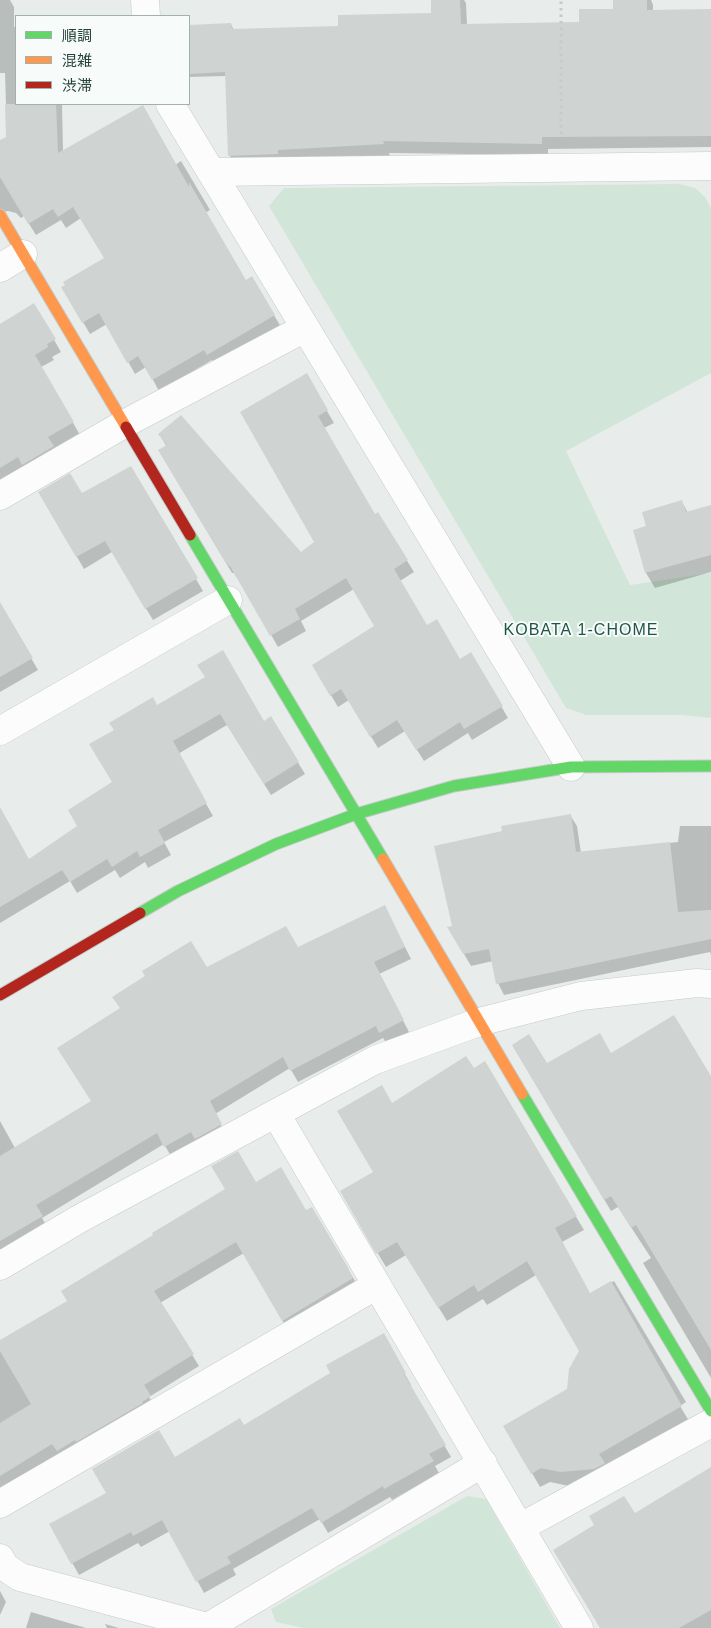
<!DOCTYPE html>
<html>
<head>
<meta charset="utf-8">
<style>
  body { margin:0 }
  #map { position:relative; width:711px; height:1628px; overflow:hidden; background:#e8edeb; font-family:Helvetica,"Noto Sans JP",sans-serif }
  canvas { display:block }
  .legend { position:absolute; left:15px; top:15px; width:175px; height:90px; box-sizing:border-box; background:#f7fbf9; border:1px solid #a3b1ad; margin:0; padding:6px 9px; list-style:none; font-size:15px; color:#24423a }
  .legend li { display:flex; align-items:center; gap:10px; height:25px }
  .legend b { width:25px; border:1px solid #a3b1ad }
</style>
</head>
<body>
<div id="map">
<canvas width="711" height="1628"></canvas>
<ul class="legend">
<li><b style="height:6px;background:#63d668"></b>順調</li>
<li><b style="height:6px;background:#ff974d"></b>混雑</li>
<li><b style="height:6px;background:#b3261e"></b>渋滞</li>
</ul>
</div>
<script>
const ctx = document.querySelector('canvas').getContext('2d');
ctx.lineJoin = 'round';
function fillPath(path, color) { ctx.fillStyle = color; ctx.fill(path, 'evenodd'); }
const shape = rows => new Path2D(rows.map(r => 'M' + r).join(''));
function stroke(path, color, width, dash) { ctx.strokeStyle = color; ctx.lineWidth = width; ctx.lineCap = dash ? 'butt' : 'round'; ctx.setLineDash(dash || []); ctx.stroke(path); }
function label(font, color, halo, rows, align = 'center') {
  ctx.font = font + ' Helvetica,sans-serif'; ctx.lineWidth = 4; ctx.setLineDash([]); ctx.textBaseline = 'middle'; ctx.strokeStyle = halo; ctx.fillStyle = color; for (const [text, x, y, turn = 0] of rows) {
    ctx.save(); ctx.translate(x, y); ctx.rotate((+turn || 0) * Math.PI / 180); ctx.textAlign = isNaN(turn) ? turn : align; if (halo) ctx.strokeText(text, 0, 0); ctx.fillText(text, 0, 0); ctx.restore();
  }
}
const green = shape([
  [679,184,695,188,705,197,711,208,711,373,566,451,630,585,711,573,711,718,682,715,586,715,566,708,269,206,284,188],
  [467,1496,486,1499,560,1628,303,1628,276,1622,271,1609]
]);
const shadow = shape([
  [0,0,10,0,14,7,14,27,16,27,16,104,62,104,63,151,175,165,181,161,210,210,205,213,246,282,252,278,281,327,215,366,212,360,159,391,146,367,135,374,107,324,90,334,63,288,106,259,81,218,66,228,61,220,36,235,24,216,21,218,16,213,8,211,0,213,0,142,7,138,5,73,0,73],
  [432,0,464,0,466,3,467,25,581,24,614,11,614,0,651,0,653,5,653,11,711,10,711,147,548,149,548,155,389,153,390,156,283,161,236,167,230,156,226,76,189,77,189,26,231,24,234,31,339,27,433,14],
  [34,305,61,352,52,357,54,360,41,367,80,435,0,483,0,325],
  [306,375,334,423,324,428,374,516,378,514,414,572,400,581,426,627,460,661,471,654,508,718,472,740,468,733,424,761,405,731,378,748,349,700,338,707,313,665,376,626,354,589,301,621,306,631,278,647,238,577,236,577,234,573,232,573,160,451,167,447,159,434,300,553,316,542],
  [130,467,203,591,153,620,112,552,84,569,40,493,82,495],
  [682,502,688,513,711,507,711,572,655,588,646,573,647,527],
  [8,618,38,670,0,692,0,623],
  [206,678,264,722,271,718,305,774,271,795,227,725,178,754,213,816,164,842,171,855,148,868,145,862,120,878,115,870,77,893,70,881,0,923,0,810,29,861,79,827,114,783,157,706],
  [570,815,577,826,581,853,678,842,680,826,711,826,711,955,710,952,504,995,498,983,493,961,471,966,449,928,454,927],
  [385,907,411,959,379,974,409,1032,387,1044,383,1038,298,1082,290,1068,215,1114,227,1137,172,1158,164,1144,42,1218,51,1233,0,1262,0,1121,15,1148,92,1102,207,969,298,949],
  [513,1046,547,1065,611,1054,711,1078,711,1378,643,1263,651,1258,618,1207,611,1211],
  [484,1063,584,1230,562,1242,590,1295,614,1281,686,1402,680,1406,689,1421,569,1486,550,1482,540,1487,505,1426,569,1390,580,1351,536,1275,487,1305,483,1299,447,1321,406,1255,386,1267,341,1192,375,1172,392,1105,473,1070],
  [256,1183,306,1212,312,1208,355,1281,354,1282,358,1290,289,1332,244,1253,160,1303,199,1366,149,1397,156,1408,0,1491,0,1341,68,1301],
  [383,1335,411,1385,410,1386,451,1457,435,1466,439,1473,392,1500,390,1497,328,1533,320,1519,233,1569,236,1575,204,1593,170,1531,141,1547,138,1543,79,1575,51,1525,175,1458,243,1426,332,1373],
  [711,1489,711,1628,603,1628,634,1515],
  [0,1591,6,1602,0,1615],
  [31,1612,86,1628,26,1628],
  [105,1624,119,1628,107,1628]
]);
const building = shape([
  [431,0,460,0,461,24,579,22,579,9,613,9,613,0,647,0,647,10,711,9,711,136,542,137,542,144,383,141,384,144,278,150,278,154,228,156,225,72,189,74,189,25,231,23,232,29,338,26,338,15,431,13],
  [5,104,56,104,58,153,143,105,189,187,189,182,246,280,252,276,275,315,207,355,204,350,152,380,138,356,127,363,99,313,82,323,61,287,65,285,63,282,104,258,73,207,58,217,53,209,28,224,0,177,0,140,6,137],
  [34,303,56,339,47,344,48,347,35,355,74,422,48,437,54,446,22,465,18,457,0,468,0,324],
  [307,373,328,410,318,416,375,514,378,512,408,560,394,569,427,625,437,619,460,659,471,652,503,706,464,729,460,722,416,750,397,720,370,737,341,689,330,696,312,665,374,626,346,578,295,609,300,619,270,636,230,566,229,566,226,562,225,562,158,450,167,445,158,434,181,415,301,552,314,542,240,412],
  [131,466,198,578,145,609,105,541,76,557,38,492,70,473,82,493],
  [682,500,686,512,711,505,711,555,645,573,633,530,646,526,642,512],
  [0,602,33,658,0,677],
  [223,650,264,721,271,716,299,762,264,784,220,714,173,741,207,803,158,830,165,843,140,857,137,851,112,867,107,859,70,882,62,870,0,907,0,807,29,859,77,826,68,810,112,782,89,744,114,730,109,723,153,697,157,705,205,677,197,665],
  [571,814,576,852,670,842,678,912,711,910,711,939,496,984,489,949,463,954,447,927,452,926,434,846,502,831,501,826],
  [385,905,405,947,374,962,404,1020,379,1033,376,1026,290,1071,283,1057,210,1101,222,1124,195,1139,191,1132,164,1147,157,1133,36,1205,43,1216,0,1241,0,1156,91,1101,57,1048,120,1008,112,997,145,976,142,971,191,941,207,967,286,926,298,947],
  [674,1015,711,1076,711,1350,636,1225,631,1228,611,1196,604,1200,512,1045,529,1034,547,1063,600,1033,611,1053],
  [466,1056,474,1068,485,1061,577,1216,555,1228,590,1293,611,1281,682,1406,599,1454,605,1463,594,1469,560,1472,541,1468,531,1474,503,1426,567,1389,569,1369,579,1351,527,1261,478,1292,474,1285,438,1308,397,1242,376,1254,340,1191,373,1172,337,1111,382,1085,392,1103],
  [238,1151,256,1182,281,1167,306,1210,312,1207,349,1269,348,1270,353,1278,282,1321,236,1242,154,1291,194,1354,144,1385,151,1396,142,1402,143,1403,76,1442,75,1440,57,1451,52,1444,0,1476,0,1423,31,1404,0,1351,0,1340,67,1301,61,1291,153,1235,152,1233,225,1189,211,1166],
  [384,1333,406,1373,404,1374,446,1445,429,1454,434,1461,384,1489,383,1486,321,1523,312,1508,227,1557,231,1563,196,1582,162,1520,133,1536,131,1532,71,1564,49,1524,106,1493,92,1469,159,1430,175,1457,240,1418,244,1425,330,1373,326,1365],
  [711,1467,711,1610,679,1628,600,1628,553,1550,594,1525,589,1516,624,1496,635,1513]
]);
const path = shape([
  [561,134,561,0]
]);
const street = shape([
  [145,0,146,16],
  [170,104,571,767],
  [211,172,711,166],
  [0,268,23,254],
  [0,496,124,424,305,328],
  [0,731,228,600],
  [276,1114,579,1628],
  [0,1266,79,1219,375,1060,479,1022,581,996,697,983,711,984],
  [0,1504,377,1285],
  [521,1527,711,1423],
  [0,1558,5,1567,20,1577,211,1628],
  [208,1627,483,1463]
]);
const fast = shape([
  [190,535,383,859],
  [140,913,178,891,276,844,356,814,454,786,571,767,711,766],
  [522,1094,711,1411]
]);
const slow = shape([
  [0,215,126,427],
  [383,859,522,1094]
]);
const jam = shape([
  [126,427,190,535],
  [0,995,140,913]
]);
const neighbourhoodNames = [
  ["KOBATA 1-CHOME",581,631]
];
fillPath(green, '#d1e6d8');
fillPath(shadow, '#0003');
fillPath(building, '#cfd4d2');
stroke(street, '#c5cac8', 29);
stroke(fast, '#c3cbc8', 13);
stroke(slow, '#c3cbc8', 13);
stroke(jam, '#c3cbc8', 13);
stroke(path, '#c3ccca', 3, [2.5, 4]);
stroke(street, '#fcfcfc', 28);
stroke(fast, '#63d668', 11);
stroke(slow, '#ff974d', 11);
stroke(jam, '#b3261e', 11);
ctx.letterSpacing = '1px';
label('16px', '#1f5548', '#f7fbf9', neighbourhoodNames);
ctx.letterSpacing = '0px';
</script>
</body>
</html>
